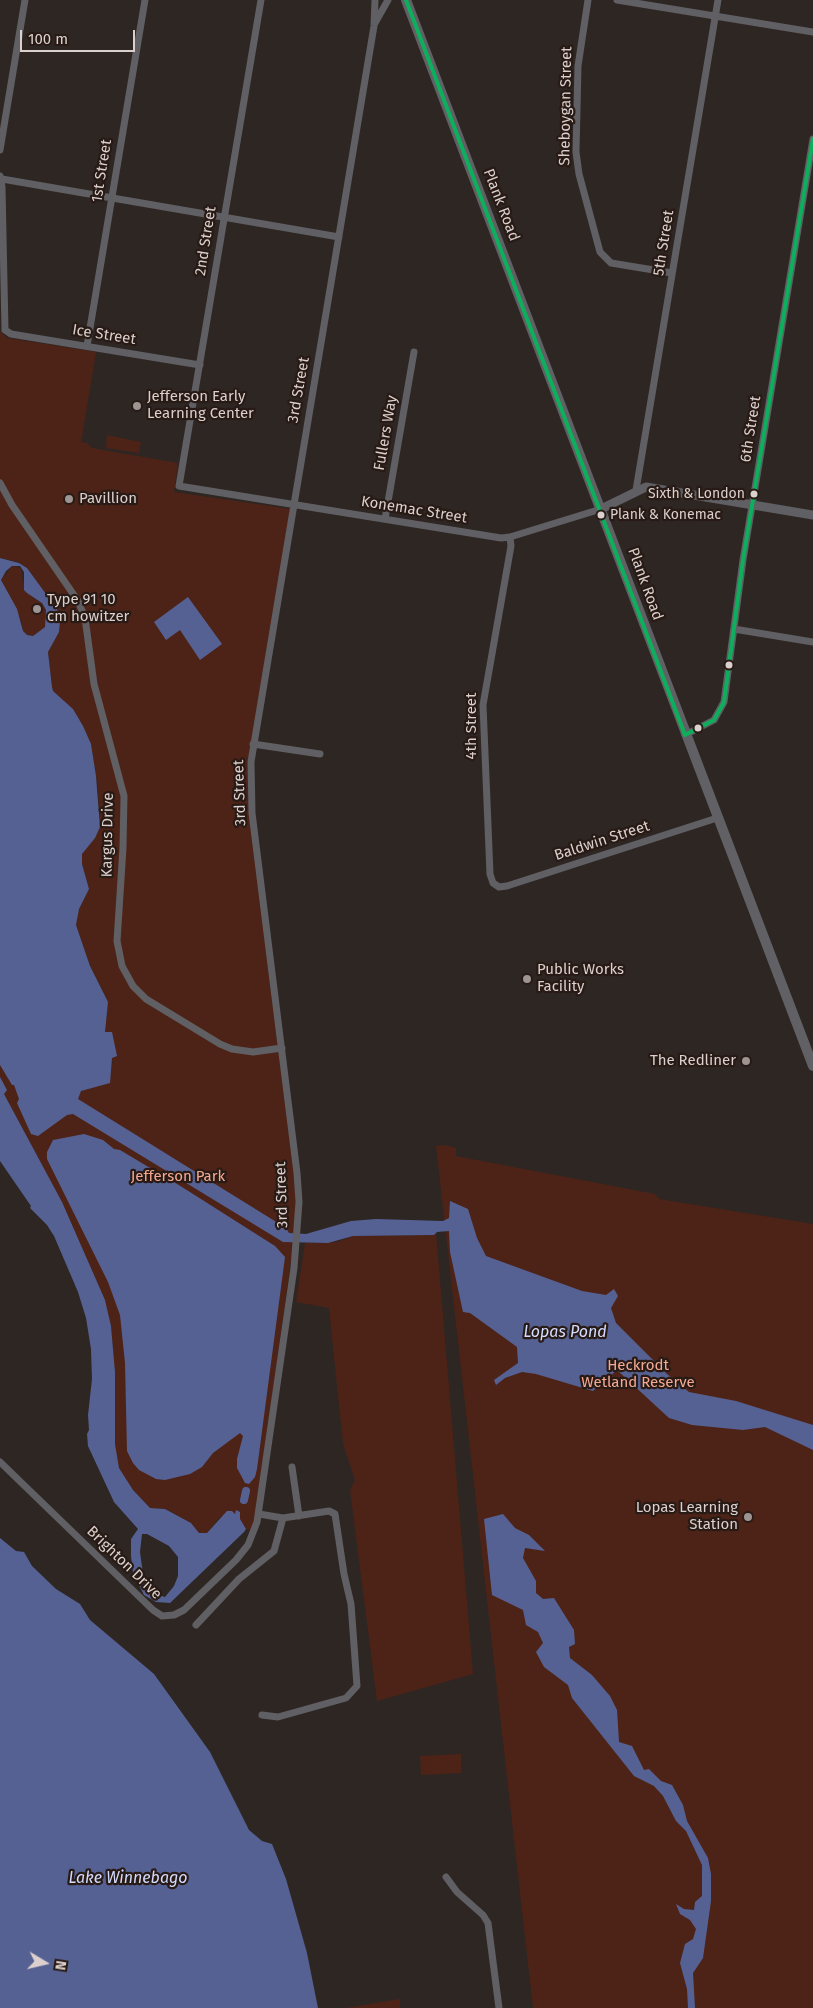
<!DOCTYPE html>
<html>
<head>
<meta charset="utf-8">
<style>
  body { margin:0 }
  #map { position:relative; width:813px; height:2008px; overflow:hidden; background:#2e2623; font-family:"Fira Sans",sans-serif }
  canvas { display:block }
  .north { position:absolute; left:20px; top:1938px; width:50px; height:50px; -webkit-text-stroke:4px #281a15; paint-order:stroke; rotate:99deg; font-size:14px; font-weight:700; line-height:20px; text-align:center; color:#dbd0cd }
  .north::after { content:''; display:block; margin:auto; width:18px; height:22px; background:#dbd0cd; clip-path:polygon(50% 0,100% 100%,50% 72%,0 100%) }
  .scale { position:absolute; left:20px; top:30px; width:115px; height:22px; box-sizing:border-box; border:2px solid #dbd0cd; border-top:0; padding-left:6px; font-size:15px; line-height:18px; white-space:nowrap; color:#dbd0cd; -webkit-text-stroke:4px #281a15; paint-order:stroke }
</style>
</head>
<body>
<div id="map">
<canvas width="813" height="2008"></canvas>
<div class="north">N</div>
<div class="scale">100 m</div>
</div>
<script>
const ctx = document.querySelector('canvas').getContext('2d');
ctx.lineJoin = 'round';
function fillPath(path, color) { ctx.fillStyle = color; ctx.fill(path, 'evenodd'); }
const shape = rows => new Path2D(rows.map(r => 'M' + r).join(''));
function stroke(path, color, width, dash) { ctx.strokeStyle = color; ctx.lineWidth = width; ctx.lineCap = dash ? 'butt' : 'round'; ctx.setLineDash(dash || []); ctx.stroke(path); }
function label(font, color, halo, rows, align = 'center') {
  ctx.font = font + ' "Fira Sans",sans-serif'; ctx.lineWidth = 4.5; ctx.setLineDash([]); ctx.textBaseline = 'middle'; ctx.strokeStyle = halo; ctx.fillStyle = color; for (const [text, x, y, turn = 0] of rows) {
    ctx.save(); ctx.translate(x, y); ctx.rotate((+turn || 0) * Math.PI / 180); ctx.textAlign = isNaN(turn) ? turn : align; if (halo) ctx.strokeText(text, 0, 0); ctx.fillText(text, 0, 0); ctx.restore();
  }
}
const green = shape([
  [0,331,7,338,96,352,81,442,87,443,92,448,178,463,174,492,291,509,248,792,271,993,294,1172,297,1233,291,1260,256,1515,252,1530,246,1529,235,1515,219,1518,207,1533,199,1533,191,1523,166,1509,150,1508,133,1490,119,1468,115,1444,115,1372,111,1326,105,1300,62,1202,4,1094,7,1090,0,1077,0,1065,12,1085,78,1095,113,1063,105,1032,108,1002,90,966,76,925,79,909,89,889,82,864,82,854,100,827,98,787,91,744,73,709,53,691,52,687,48,652,59,632,57,609,27,568,19,562,0,558],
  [107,435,141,442,139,453,106,448],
  [12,566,21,568,23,582,32,597,42,603,46,610,45,627,33,636,27,635,23,631,22,623,1,580],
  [445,1145,456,1148,456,1156,655,1194,659,1199,813,1224,813,2008,533,2008,436,1146],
  [436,1233,473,1674,377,1701,350,1490,355,1480,343,1444,329,1308,296,1302,305,1243,337,1242,353,1236,434,1235],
  [461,1754,461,1773,421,1775,420,1756],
  [400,1999,400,2008,346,2008]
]);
const water = shape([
  [0,558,19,563,27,568,57,609,60,621,59,632,48,652,52,687,53,691,73,709,83,726,91,744,96,776,100,827,95,838,82,854,82,864,89,889,79,909,76,925,90,966,108,1002,105,1032,112,1032,117,1056,112,1058,110,1083,81,1091,78,1099,286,1228,289,1233,306,1234,351,1221,376,1219,443,1221,449,1218,450,1201,468,1209,477,1238,486,1256,582,1291,606,1295,614,1289,618,1296,611,1308,616,1323,667,1374,689,1392,736,1401,813,1425,813,1450,765,1427,743,1430,692,1425,669,1418,617,1370,593,1391,536,1374,522,1372,505,1378,496,1385,494,1380,518,1363,517,1347,470,1313,463,1312,450,1252,449,1231,437,1232,434,1235,353,1236,328,1243,283,1242,73,1114,67,1115,38,1136,31,1134,17,1103,19,1099,14,1085,12,1085,0,1065],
  [12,566,20,566,24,572,24,590,27,593,42,603,46,610,45,627,33,636,27,635,23,631,17,609,1,580,6,571],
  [188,597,222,644,200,660,180,630,166,640,154,622],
  [0,1077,7,1090,4,1094,62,1202,105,1300,111,1326,115,1372,115,1444,119,1468,133,1490,150,1508,165,1509,191,1523,199,1533,207,1533,227,1511,232,1511,235,1514,236,1510,240,1512,240,1519,246,1529,244,1532,170,1603,156,1602,144,1595,133,1573,131,1556,131,1539,138,1529,114,1502,88,1446,87,1434,89,1430,88,1415,92,1379,91,1349,86,1318,78,1292,54,1236,47,1225,30,1208,31,1206,0,1161],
  [142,1534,147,1534,169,1546,178,1557,178,1576,174,1586,165,1597,155,1594,154,1586,143,1574,140,1552],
  [84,1134,103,1140,114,1149,120,1150,182,1187,275,1246,285,1257,257,1469,255,1477,249,1484,245,1483,237,1468,237,1459,243,1436,240,1433,213,1453,202,1467,190,1474,165,1480,156,1479,139,1470,133,1463,127,1451,125,1363,120,1315,108,1282,47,1159,47,1152,53,1140],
  [503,1514,515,1528,529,1535,545,1551,525,1548,523,1558,536,1581,536,1593,543,1599,554,1598,574,1630,575,1644,569,1647,570,1658,592,1675,610,1696,617,1710,619,1742,632,1746,644,1770,649,1769,661,1781,672,1785,683,1805,687,1821,708,1858,711,1874,711,1901,703,1958,693,1973,695,2008,688,2008,687,1989,680,1963,685,1944,693,1939,696,1929,690,1920,680,1914,676,1904,684,1909,694,1910,695,1902,702,1896,702,1865,686,1831,676,1821,663,1796,654,1786,634,1776,572,1698,568,1685,544,1667,536,1652,543,1643,538,1632,526,1625,523,1610,492,1595,484,1519],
  [0,1538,16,1551,24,1552,32,1566,56,1589,80,1604,90,1620,154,1674,210,1752,249,1830,262,1841,272,1844,286,1879,307,1953,318,2008,0,2008]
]);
const canal = shape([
  [244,1500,246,1491]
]);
const minor = shape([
  [261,0,179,486,501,538,510,537,601,509],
  [588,0,578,66,576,152,579,174,600,252,611,263,672,273],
  [617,0,813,32],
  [375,23,388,0],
  [0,150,25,0],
  [0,176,2,187,5,330],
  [2,179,339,237],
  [5,330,11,334,200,365],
  [87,346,145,0],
  [0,483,12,505,78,601,85,618,94,684,124,796,123,848,117,941,122,966,133,986,146,999,220,1044,232,1049,253,1052,282,1048],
  [636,490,718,0],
  [385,519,414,352],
  [510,537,511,546,483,705,490,874,493,883,499,887,507,886,717,818],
  [734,629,813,642],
  [685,735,714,720,724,702,743,560,813,139],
  [253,744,320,754],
  [0,1462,153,1610,162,1616,174,1615,184,1610,236,1560,248,1545,257,1522,294,1268,299,1202,297,1173,252,813,251,762,374,26,375,0],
  [292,1467,299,1516],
  [259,1514,283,1518,329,1511,335,1514,344,1574,351,1604,357,1686,346,1698,278,1717,262,1715],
  [196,1625,239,1579,274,1551,283,1518],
  [446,1877,457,1892,483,1915,488,1923,499,2008]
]);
const tertiary = shape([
  [601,509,646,487,813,515]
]);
const primary = shape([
  [406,0,813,1066]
]);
const bus1 = shape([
  [406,0,685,735],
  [685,735,714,720,724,702,743,560,813,139]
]);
const markers = [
  [137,406,5,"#9e9492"],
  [754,494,4.5,"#dbd0cd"],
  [69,499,5,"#9e9492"],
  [601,515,4.5,"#dbd0cd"],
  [37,609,5,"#9e9492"],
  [729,665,4.5,"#dbd0cd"],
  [698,728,4.5,"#dbd0cd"],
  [527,979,5,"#9e9492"],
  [746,1061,5,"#9e9492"],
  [748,1517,5,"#9e9492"]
];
const busNames = [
  ["Sixth & London",745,494],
  ["Plank & Konemac",610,515,"left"]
];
const streetNames = [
  ["Sheboygan Street",566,106,-89],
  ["1st Street",102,171,-81],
  ["Plank Road",501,205,69],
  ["2nd Street",206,241,-81],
  ["5th Street",664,243,-81],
  ["Ice Street",104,335,9],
  ["3rd Street",299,390,-80],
  ["6th Street",751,429,-81],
  ["Fullers Way",386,433,-80],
  ["Konemac Street",414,510,9],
  ["Plank Road",645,584,70],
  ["4th Street",472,726,-90],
  ["3rd Street",240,793,-92],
  ["Kargus Drive",108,835,-89],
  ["Baldwin Street",602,841,-18],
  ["3rd Street",282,1195,-92],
  ["Brighton Drive",124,1563,44]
];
const poiNames = [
  ["Jefferson Early",147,397],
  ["Learning Center",147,414],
  ["Pavillion",79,499],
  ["Type 91 10",47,600],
  ["cm howitzer",47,617],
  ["Public Works",537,970],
  ["Facility",537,987],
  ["The Redliner",736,1061,"right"],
  ["Lopas Learning",738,1508,"right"],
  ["Station",738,1525,"right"]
];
const parkNames = [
  ["Jefferson Park",178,1177],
  ["Heckrodt",638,1366],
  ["Wetland Reserve",638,1383]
];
const waterNames = [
  ["Lopas Pond",565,1333],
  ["Lake Winnebago",128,1879]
];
fillPath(green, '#4d2317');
fillPath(water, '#566193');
stroke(canal, '#566193', 8);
stroke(minor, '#5f5f64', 7);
stroke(tertiary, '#5f5f64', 9);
stroke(primary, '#616064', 10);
stroke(bus1, '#0daf5c', 4);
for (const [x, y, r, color] of markers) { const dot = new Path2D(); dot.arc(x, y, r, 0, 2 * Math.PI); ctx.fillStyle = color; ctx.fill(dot); stroke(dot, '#281a15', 2); }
label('14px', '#dbd0cd', '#281a15', busNames, 'right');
label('15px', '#dbd0cd', '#281a15', streetNames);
label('15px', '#dbd0cd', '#281a15', poiNames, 'left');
label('15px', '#f5a993', '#281a15', parkNames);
label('italic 16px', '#d3dcfe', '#281a15', waterNames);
</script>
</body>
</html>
